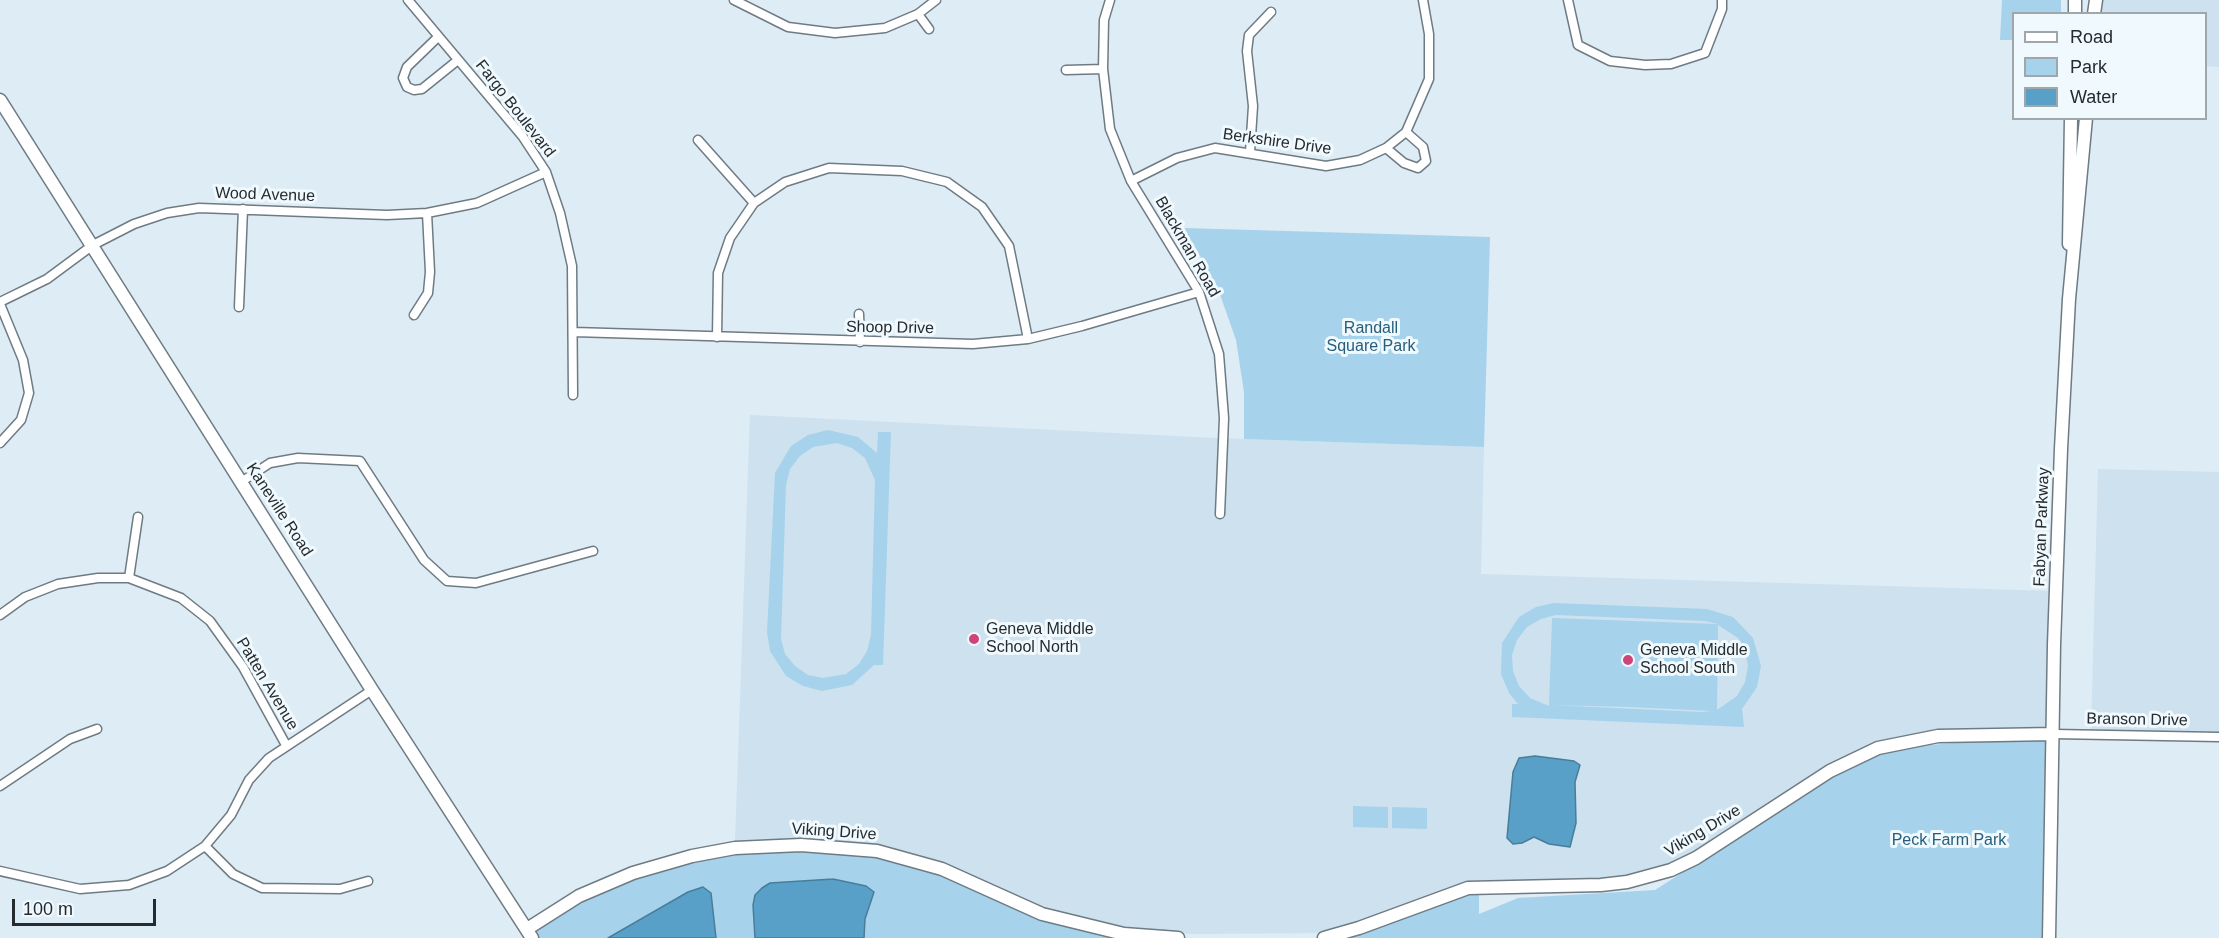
<!DOCTYPE html>
<html>
<head>
<meta charset="utf-8">
<style>
  body { margin:0 }
  #map { position:relative; width:2219px; height:938px; overflow:hidden; background:#deecf5; font-family:Helvetica,sans-serif }
  canvas { display:block }
  .legend { position:absolute; left:2012px; top:12px; width:195px; height:108px; box-sizing:border-box; background:#f0f9fe; border:2px solid #9fa7ab; margin:0; padding:8px 10px; list-style:none; font-size:18px; color:#252b2e }
  .legend li { display:flex; align-items:center; gap:12px; height:30px }
  .legend b { width:30px; border:2px solid #9fa7ab }
  .scale { position:absolute; left:12px; top:899px; width:144px; height:27px; box-sizing:border-box; border:3px solid #252b2e; border-top:0; padding-left:8px; font-size:18px; line-height:21px; white-space:nowrap; color:#252b2e; -webkit-text-stroke:4px #f0f9fe; paint-order:stroke }
</style>
</head>
<body>
<div id="map">
<canvas width="2219" height="938"></canvas>
<ul class="legend">
<li><b style="height:8px;background:#fff"></b>Road</li>
<li><b style="height:16px;background:#a7d2ec"></b>Park</li>
<li><b style="height:16px;background:#58a0c8"></b>Water</li>
</ul>
<div class="scale">100 m</div>
</div>
<script>
const ctx = document.querySelector('canvas').getContext('2d');
ctx.lineJoin = 'round';
function fillPath(path, color) { ctx.fillStyle = color; ctx.fill(path, 'evenodd'); }
const shape = rows => new Path2D(rows.map(r => 'M' + r).join(''));
function stroke(path, color, width, dash) { ctx.strokeStyle = color; ctx.lineWidth = width; ctx.lineCap = dash ? 'butt' : 'round'; ctx.setLineDash(dash || []); ctx.stroke(path); }
function label(font, color, halo, rows, align = 'center') {
  ctx.font = font + ' Helvetica,sans-serif'; ctx.lineWidth = 6; ctx.setLineDash([]); ctx.textBaseline = 'middle'; ctx.strokeStyle = halo; ctx.fillStyle = color; for (const [text, x, y, turn = 0] of rows) {
    ctx.save(); ctx.translate(x, y); ctx.rotate((+turn || 0) * Math.PI / 180); ctx.textAlign = isNaN(turn) ? turn : align; if (halo) ctx.strokeText(text, 0, 0); ctx.fillText(text, 0, 0); ctx.restore();
  }
}
const built = shape([
  [2101,0,2219,0,2219,67,2206,66,2206,14,2100,14],
  [750,415,1216,438,1484,447,1481,574,2052,591,2048,729,1897,738,1699,852,1651,873,1600,882,1473,881,1446,888,1357,925,1330,933,1191,934,1125,929,1070,917,993,888,784,841,735,841],
  [2098,469,2219,472,2219,732,2091,730]
]);
const green = shape([
  [2002,0,2061,0,2061,13,2014,14,2013,40,2000,40],
  [1184,228,1490,237,1484,447,1244,439,1244,392,1236,340,1217,286],
  [828,430,858,437,877,453,878,432,891,432,883,665,874,665,852,685,822,691,803,686,786,676,770,651,767,632,775,473,791,446,808,435],
  [837,443,852,448,865,458,875,480,871,635,867,651,859,664,846,674,823,678,808,675,795,666,785,654,781,639,786,485,790,469,800,456,813,447],
  [1554,603,1707,609,1733,617,1753,638,1761,666,1757,687,1742,709,1744,727,1512,717,1512,704,1518,704,1509,693,1501,674,1502,643,1519,617,1536,607],
  [1556,615,1705,621,1718,624,1552,618,1549,706,1530,698,1519,686,1513,671,1512,655,1517,640,1527,627,1541,619],
  [1718,625,1738,638,1745,651,1748,666,1745,682,1737,696,1717,710],
  [1550,705,1629,707,1712,711,1701,712],
  [2054,734,2047,938,1324,938,1479,887,1479,914,1518,898,1655,890,1875,750],
  [1353,806,1388,807,1388,828,1353,827],
  [1392,807,1427,808,1427,829,1392,828],
  [842,846,942,869,1042,914,1178,938,532,938,527,929,579,896,692,856]
]);
const water = shape([
  [1535,756,1574,761,1580,765,1575,782,1576,823,1570,847,1549,844,1534,837,1522,843,1513,844,1507,838,1513,772,1519,758,1535,756],
  [833,879,866,886,874,892,865,919,864,938,755,938,753,905,755,895,762,888,770,883,833,879],
  [703,887,711,893,716,938,608,938,688,892,703,887]
]);
const street = shape([
  [408,0,523,137,546,172,560,213,572,266,573,395],
  [734,0,788,27,835,33,885,28,918,14,936,0],
  [1110,0,1104,20,1103,69,1110,129,1131,181,1199,292,1219,354,1224,418,1220,514],
  [1568,0,1578,45,1610,61,1645,65,1671,64,1705,53,1722,9,1722,0],
  [918,14,929,29],
  [438,37,407,67,403,78,407,87,414,90,422,89,458,60],
  [1066,70,1103,69],
  [698,140,754,203],
  [1386,148,1404,163,1418,168,1426,161,1423,147,1406,132],
  [1250,152,1253,106,1247,51,1249,35,1271,12],
  [1131,181,1177,158,1215,148,1326,166,1360,160,1386,148,1406,132,1429,79,1429,34,1423,0],
  [0,302,47,279,93,245,134,224,167,213,199,208,387,215,427,213,477,203,546,172],
  [0,304,23,360,29,393,21,420,0,443],
  [239,307,243,209],
  [859,314,860,342],
  [414,315,428,293,430,272,427,213],
  [574,332,973,344,1028,339,1082,326,1199,292],
  [717,337,718,273,730,238,754,203,785,182,829,168,902,171,947,182,982,207,1009,246,1028,339],
  [241,482,270,463,298,458,360,461,424,560,447,581,476,583,593,551],
  [129,578,138,517],
  [0,615,25,597,58,584,98,578,129,578,181,598,210,621,243,667,286,745],
  [2054,734,2219,737],
  [0,786,70,739,97,729],
  [205,846,233,874,262,888,340,889,368,881],
  [0,871,80,889,129,885,167,871,205,846,231,815,249,780,269,758,372,690]
]);
const secondary = shape([
  [2075,14,2075,0],
  [2094,14,2096,0],
  [0,100,372,690,532,938],
  [2069,244,2071,118],
  [527,929,579,896,633,873,692,856,735,848,801,845,877,851,942,869,1042,914,1124,934,1178,938],
  [1324,938,1359,928,1468,888,1601,885,1627,882,1671,870,1696,858,1830,771,1878,748,1938,736,2054,734],
  [2049,938,2054,645,2061,449,2069,299,2086,118]
]);
const markers = [
  [974,639,6,"#ce4378"],
  [1628,660,6,"#ce4378"]
];
const streetNames = [
  ["Fargo Boulevard",515,109,52],
  ["Berkshire Drive",1277,142,8],
  ["Wood Avenue",265,195,2],
  ["Blackman Road",1187,247,60],
  ["Shoop Drive",890,328,1],
  ["Kaneville Road",279,510,57],
  ["Fabyan Parkway",2042,527,-88],
  ["Patten Avenue",267,684,59],
  ["Branson Drive",2137,720,1],
  ["Viking Drive",1703,831,-31],
  ["Viking Drive",834,832,4]
];
const parkNames = [
  ["Randall",1371,329],
  ["Square Park",1371,347],
  ["Peck Farm Park",1949,841]
];
const poiNames = [
  ["Geneva Middle",986,630],
  ["School North",986,648],
  ["Geneva Middle",1640,651],
  ["School South",1640,669]
];
fillPath(built, '#cde1ee');
fillPath(green, '#a7d2ec');
fillPath(water, '#58a0c8');
stroke(water, '#497d9a', 1.5);
stroke(street, '#6e7b83', 11);
stroke(secondary, '#6e7b83', 15);
stroke(street, '#fff', 8);
stroke(secondary, '#fff', 12);
for (const [x, y, r, color] of markers) { const dot = new Path2D(); dot.arc(x, y, r, 0, 2 * Math.PI); ctx.fillStyle = color; ctx.fill(dot); stroke(dot, '#f0f9fe', 2); }
label('16px', '#252b2e', '#f0f9fe', streetNames);
label('16px', '#285e7b', '#f0f9fe', parkNames);
label('16px', '#252b2e', '#f0f9fe', poiNames, 'left');
</script>
</body>
</html>
